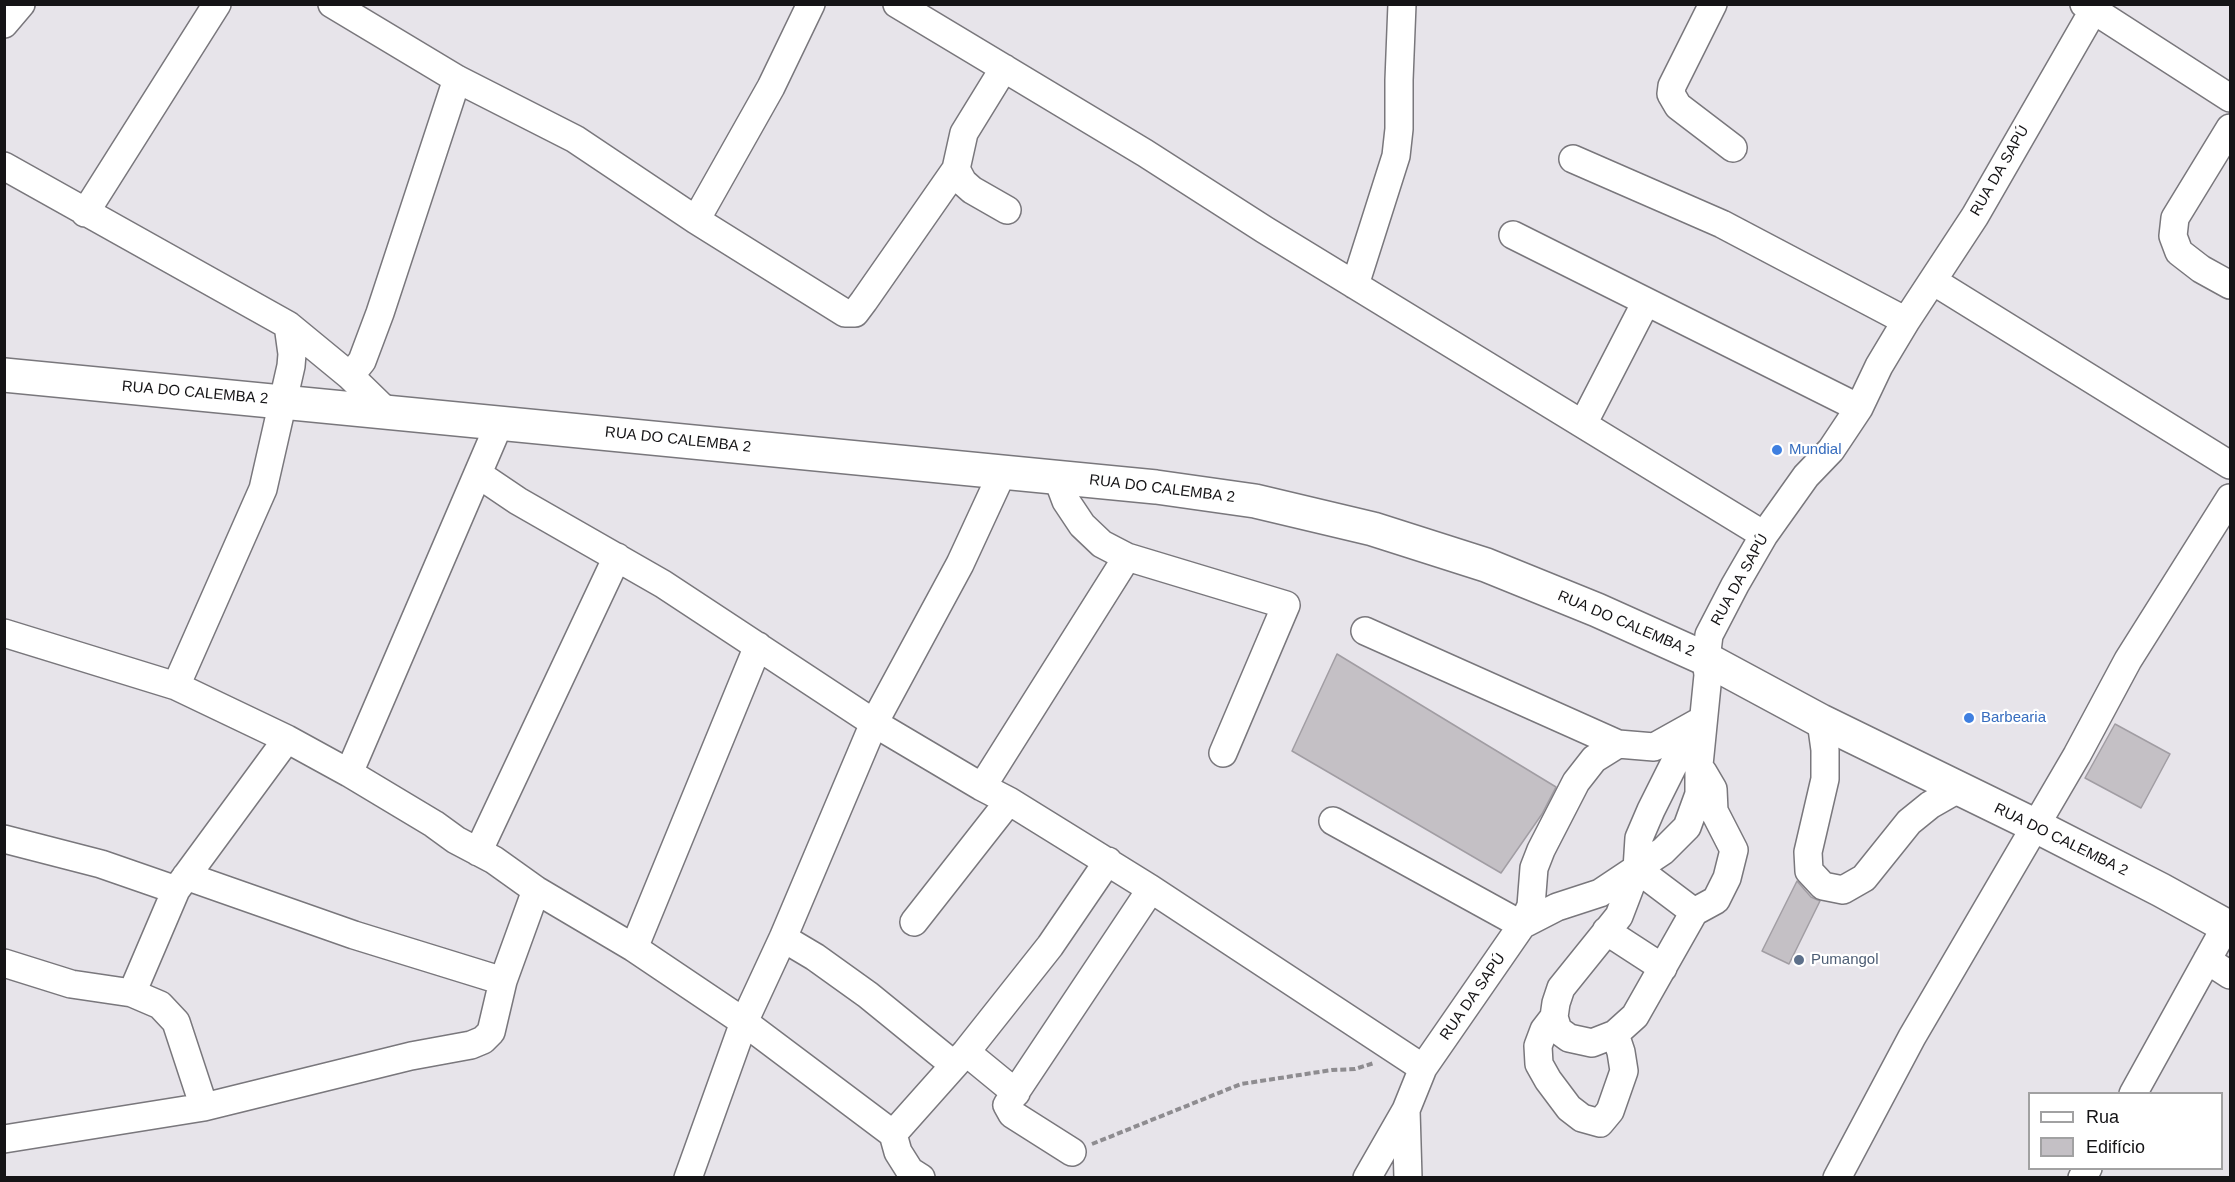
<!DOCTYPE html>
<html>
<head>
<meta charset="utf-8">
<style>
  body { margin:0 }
  #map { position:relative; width:2235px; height:1182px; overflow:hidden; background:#e7e4ea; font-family:Arial,sans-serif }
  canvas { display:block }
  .frame { position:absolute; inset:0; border:6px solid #151416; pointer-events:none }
  .legend { position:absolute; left:2028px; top:1092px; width:195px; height:78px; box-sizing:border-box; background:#fff; border:2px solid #a1a1a2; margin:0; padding:8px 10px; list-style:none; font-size:18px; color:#151416 }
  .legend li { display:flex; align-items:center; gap:12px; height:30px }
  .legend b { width:30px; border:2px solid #a1a1a2 }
</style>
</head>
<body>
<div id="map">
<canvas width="2235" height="1182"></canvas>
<div class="frame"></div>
<ul class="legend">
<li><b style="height:8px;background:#fff"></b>Rua</li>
<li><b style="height:16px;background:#c4c0c5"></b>Edifício</li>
</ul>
</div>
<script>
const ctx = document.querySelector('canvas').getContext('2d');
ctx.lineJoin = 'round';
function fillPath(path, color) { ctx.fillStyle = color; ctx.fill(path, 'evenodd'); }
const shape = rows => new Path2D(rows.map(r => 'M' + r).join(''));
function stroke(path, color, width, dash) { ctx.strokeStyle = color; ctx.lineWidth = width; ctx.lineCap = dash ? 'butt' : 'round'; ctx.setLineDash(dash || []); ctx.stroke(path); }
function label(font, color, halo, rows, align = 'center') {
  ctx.font = font + ' Arial,sans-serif'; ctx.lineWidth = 4.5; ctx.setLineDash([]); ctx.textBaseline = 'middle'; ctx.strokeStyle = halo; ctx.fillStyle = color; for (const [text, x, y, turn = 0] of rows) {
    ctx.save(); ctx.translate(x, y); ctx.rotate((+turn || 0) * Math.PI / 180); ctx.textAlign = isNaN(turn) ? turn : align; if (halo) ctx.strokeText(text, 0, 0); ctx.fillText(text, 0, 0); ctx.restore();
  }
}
const building = shape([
  [1337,654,1556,787,1542,814,1501,873,1292,751,1337,654],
  [2115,724,2170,754,2141,808,2085,778,2115,724],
  [1797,881,1811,897,1820,901,1789,964,1762,951,1797,881]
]);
const path = shape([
  [1092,1144,1241,1084,1332,1070,1355,1069,1374,1063]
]);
const minor = shape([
  [332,4,457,79,575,139,696,220,845,313,855,313,864,301,956,169],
  [897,4,1145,153,1265,230,1764,535],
  [1713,4,1672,86,1671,94,1678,106,1733,148],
  [2084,4,2230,98],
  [4,24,21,4],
  [1004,68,964,133,956,169,963,182,972,190,1007,210],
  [2230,128,2175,218,2173,236,2179,252,2201,269,2230,285],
  [1573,159,1722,224,1906,321],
  [4,166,288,325,350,376,387,412],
  [85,213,217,4],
  [696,220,771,87,811,4],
  [1513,235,1859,408],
  [1933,281,2230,465],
  [1355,285,1396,156,1399,129,1399,80,1402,4],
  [350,376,362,361,380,313,457,79],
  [1583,424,1646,302],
  [478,474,518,501,663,584,874,723,982,787,1009,801,1151,889,1423,1068],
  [1057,477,1066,501,1082,525,1102,544,1127,557,1286,605,1223,753],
  [1365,631,1618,744],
  [4,633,176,686,287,739,349,773,434,824,456,840,494,860,536,890,634,948,744,1022,893,1134,898,1152,910,1171,921,1178],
  [176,686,263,489,291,366,292,354,288,325],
  [1821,721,1825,750,1825,779,1808,852,1809,871,1823,886,1843,890,1864,878,1909,822,1930,805,1958,789],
  [349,773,500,422],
  [982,787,1127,557],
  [1333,821,1522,925],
  [4,839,101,864,176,890],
  [478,852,617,557],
  [1637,869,1694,912,1635,1016,1615,1034,1592,1043,1569,1038,1558,1030,1554,1017,1556,1003,1561,988,1619,916,1637,869,1639,838,1651,810,1678,756,1702,721],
  [186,876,354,935,503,981],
  [1694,912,1716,900,1727,878,1734,850,1714,811,1713,789,1703,772],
  [914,922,1009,801],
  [1522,925,1557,907,1600,893,1663,851,1687,827,1699,794,1699,765,1708,675,1706,659,1709,635,1735,585,1764,535,1806,476,1831,450,1859,408,1879,366,1906,321,1975,216,2097,4],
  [1606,931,1663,968],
  [783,938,815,957,868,995,954,1065],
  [634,948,758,646],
  [2207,960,2230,975],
  [4,963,71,984,132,993,160,1005,176,1022,204,1107],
  [132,993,176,890,287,739],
  [1554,1017,1544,1030,1538,1046,1539,1064,1548,1080,1569,1108,1582,1118,1600,1123,1610,1111,1624,1071,1621,1052,1615,1034],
  [966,1052,1016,1093],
  [2133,1094,2226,926],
  [1406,1110,1408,1178],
  [893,1134,966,1052,1050,946,1108,861],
  [4,1139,204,1107,411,1056,471,1045,483,1040,491,1032,503,981,536,890],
  [1072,1152,1012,1114,1007,1105,1151,889],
  [688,1178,744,1022,783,938,874,723,960,564,1003,471],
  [1367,1178,1406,1110,1423,1068,1522,925,1531,906,1534,868,1541,850,1576,782,1594,759,1618,744,1654,747,1697,723],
  [1837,1178,1912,1037,2077,755,2128,660,2230,498],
  [2082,1178,2088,1168]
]);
const major = shape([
  [4,375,1156,487,1255,501,1373,529,1486,565,1597,610,1706,659,1821,721,2036,826,2161,890,2230,928]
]);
const markers = [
  [1777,450,6,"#3f7fe0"],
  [1969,718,6,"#3f7fe0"],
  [1799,960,6,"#5c6f8a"]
];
const streetNames = [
  ["RUA DA SAPÚ",2000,171,-60],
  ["RUA DO CALEMBA 2",195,393,5],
  ["RUA DO CALEMBA 2",678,440,6],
  ["RUA DO CALEMBA 2",1162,489,7],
  ["RUA DA SAPÚ",1740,580,-61],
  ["RUA DO CALEMBA 2",1626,624,23],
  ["RUA DO CALEMBA 2",2061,840,26],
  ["RUA DA SAPÚ",1473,997,-55]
];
const shopNames = [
  ["Mundial",1789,450],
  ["Barbearia",1981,718]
];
const serviceNames = [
  ["Pumangol",1811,960]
];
fillPath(building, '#c4c0c5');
stroke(building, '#a19da3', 1.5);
stroke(minor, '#79777c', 30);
stroke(major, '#79777c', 36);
stroke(path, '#8e8c90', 4, [6, 3]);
stroke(minor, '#fff', 27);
stroke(major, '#fff', 33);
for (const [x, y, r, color] of markers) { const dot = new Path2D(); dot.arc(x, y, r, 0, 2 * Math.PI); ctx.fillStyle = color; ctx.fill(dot); stroke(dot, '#fff', 2); }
label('15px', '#151416', '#fff', streetNames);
label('15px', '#366cbe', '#fff', shopNames, 'left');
label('15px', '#4e5e75', '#fff', serviceNames, 'left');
</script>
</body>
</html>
